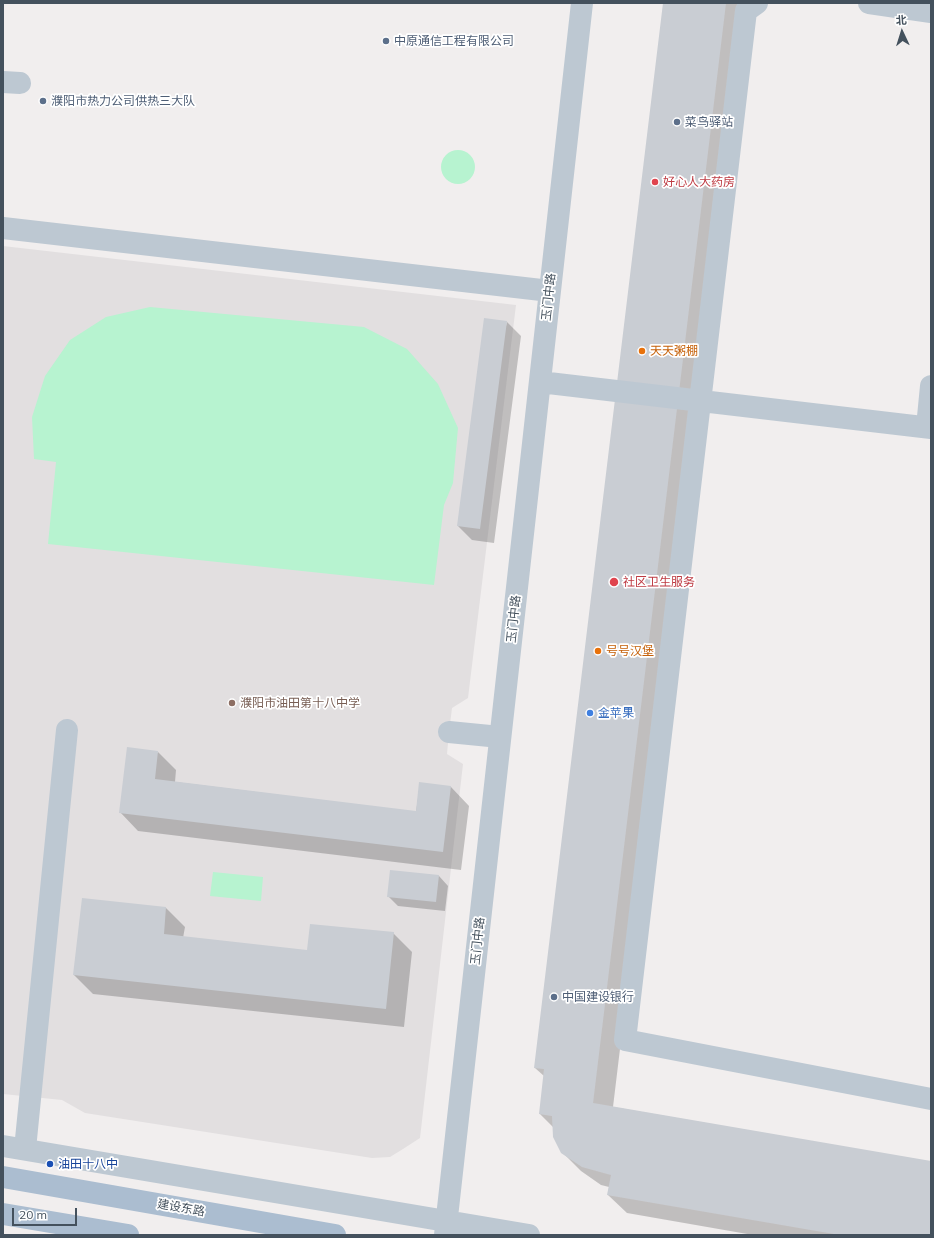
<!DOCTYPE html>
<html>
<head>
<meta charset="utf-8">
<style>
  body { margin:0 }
  #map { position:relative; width:934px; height:1238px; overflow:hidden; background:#f1eeee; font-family:Mulish,"Noto Sans SC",sans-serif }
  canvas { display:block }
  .frame { position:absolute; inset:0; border:4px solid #44515d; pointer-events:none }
  .north { position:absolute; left:882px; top:12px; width:40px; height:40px; -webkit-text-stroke:3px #fff; paint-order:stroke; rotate:356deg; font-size:11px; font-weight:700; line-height:16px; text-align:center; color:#44515d }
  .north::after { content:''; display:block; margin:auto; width:14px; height:18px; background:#44515d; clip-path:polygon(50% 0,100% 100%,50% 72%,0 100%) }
  .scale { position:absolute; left:12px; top:1208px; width:65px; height:18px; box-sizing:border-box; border:2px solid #44515d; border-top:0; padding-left:5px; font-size:12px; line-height:14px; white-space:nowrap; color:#44515d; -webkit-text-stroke:3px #fff; paint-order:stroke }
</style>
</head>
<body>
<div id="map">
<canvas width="934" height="1238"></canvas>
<div class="frame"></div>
<div class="north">北</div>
<div class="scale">20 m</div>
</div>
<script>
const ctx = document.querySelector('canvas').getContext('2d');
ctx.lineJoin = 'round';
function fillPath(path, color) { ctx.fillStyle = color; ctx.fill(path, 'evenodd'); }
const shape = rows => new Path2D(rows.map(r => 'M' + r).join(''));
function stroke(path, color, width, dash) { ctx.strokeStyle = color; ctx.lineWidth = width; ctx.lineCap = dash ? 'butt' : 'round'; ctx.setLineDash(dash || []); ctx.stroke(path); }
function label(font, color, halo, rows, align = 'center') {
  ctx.font = font + ' Mulish,"Noto Sans SC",sans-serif'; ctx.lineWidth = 3.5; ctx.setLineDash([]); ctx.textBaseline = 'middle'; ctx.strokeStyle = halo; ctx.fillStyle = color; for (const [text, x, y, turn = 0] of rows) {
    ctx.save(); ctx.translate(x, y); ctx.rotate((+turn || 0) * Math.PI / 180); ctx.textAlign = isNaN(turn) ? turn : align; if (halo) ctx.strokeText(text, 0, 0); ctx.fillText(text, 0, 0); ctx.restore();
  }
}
const education = shape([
  [3,246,516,305,468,698,452,708,449,732,447,754,463,764,420,1138,403,1149,390,1157,372,1158,85,1113,62,1100,3,1094]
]);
const green = shape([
  '441 167a17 17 0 1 1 34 0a17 17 0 1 1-34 0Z',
  [150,307,364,327,407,349,438,384,458,428,453,483,444,505,434,585,48,544,56,462,34,459,32,417,45,376,70,340,106,317],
  [213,872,263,877,261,901,210,896]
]);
const shadow = shape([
  [664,3,746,3,613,1107,931,1162,931,1235,753,1235,627,1213,608,1195,609,1187,601,1185,581,1171,562,1152,553,1127,540,1114,544,1076,535,1068],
  [507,322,521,336,494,543,472,540,458,526],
  [158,752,176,770,175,782,416,812,420,784,451,787,469,806,461,870,138,831,120,812],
  [439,876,448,886,445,911,398,906,388,896],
  [83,899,166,908,185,927,183,938,308,951,393,933,412,952,404,1027,93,994,74,975]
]);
const building = shape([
  [663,3,726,3,593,1103,931,1161,931,1235,840,1235,607,1195,611,1175,582,1167,561,1153,553,1137,552,1116,539,1114,544,1069,534,1068],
  [484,318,507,321,480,529,457,526],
  [127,747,158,751,155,779,416,811,419,782,451,786,443,852,119,813],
  [390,870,439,875,436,902,387,897],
  [82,898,166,907,164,934,307,950,310,924,394,932,386,1009,73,975]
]);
const minor = shape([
  [757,3,746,11,625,1040,931,1099],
  [869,3,931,12],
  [3,82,20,83],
  [3,228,550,291],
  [540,382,931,428],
  [927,427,931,386],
  [449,732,500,737],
  [3,1146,529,1235],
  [25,1149,67,730],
  [445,1235,582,3]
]);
const major = shape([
  [3,1177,335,1235],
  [3,1214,128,1235]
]);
const markers = [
  [386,41,4,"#5c6f8a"],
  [43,101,4,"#5c6f8a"],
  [677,122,4,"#5c6f8a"],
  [655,182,4,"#e0444e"],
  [642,351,4,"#e8710a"],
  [614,582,5,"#e0444e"],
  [598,651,4,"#e8710a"],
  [232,703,4,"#8d6e63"],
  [590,713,4,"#3f7fe0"],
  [554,997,4,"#5c6f8a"],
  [50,1164,4,"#1a4fb4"]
];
const serviceNames = [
  ["中原通信工程有限公司",394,41],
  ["濮阳市热力公司供热三大队",51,101],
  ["菜鸟驿站",685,122],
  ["中国建设银行",562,997]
];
const healthNames = [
  ["好心人大药房",663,182],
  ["社区卫生服务",623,582]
];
const streetNames = [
  ["玉门中路",549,297,-84],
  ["玉门中路",514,619,-84],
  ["玉门中路",478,941,-84],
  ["建设东路",181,1208,10]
];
const foodNames = [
  ["天天粥棚",650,351],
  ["号号汉堡",606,651]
];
const educationNames = [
  ["濮阳市油田第十八中学",240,703]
];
const shopNames = [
  ["金苹果",598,713]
];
const transitNames = [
  ["油田十八中",58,1164]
];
fillPath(education, '#e2dfe0');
fillPath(green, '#b7f3d0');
fillPath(shadow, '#0003');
fillPath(building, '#c9cdd3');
stroke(minor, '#bdc8d2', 22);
stroke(major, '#abbdd0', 22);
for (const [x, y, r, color] of markers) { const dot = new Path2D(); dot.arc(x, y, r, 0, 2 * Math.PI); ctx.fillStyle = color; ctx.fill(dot); stroke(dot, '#fff', 1.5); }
label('12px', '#4e5e75', '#fff', serviceNames, 'left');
label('12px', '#be3a42', '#fff', healthNames, 'left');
label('12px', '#44515d', '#fff', streetNames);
label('12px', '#c56008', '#fff', foodNames, 'left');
label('12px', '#785e54', '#fff', educationNames, 'left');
label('12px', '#366cbe', '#fff', shopNames, 'left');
label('12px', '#164399', '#fff', transitNames, 'left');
</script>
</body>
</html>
